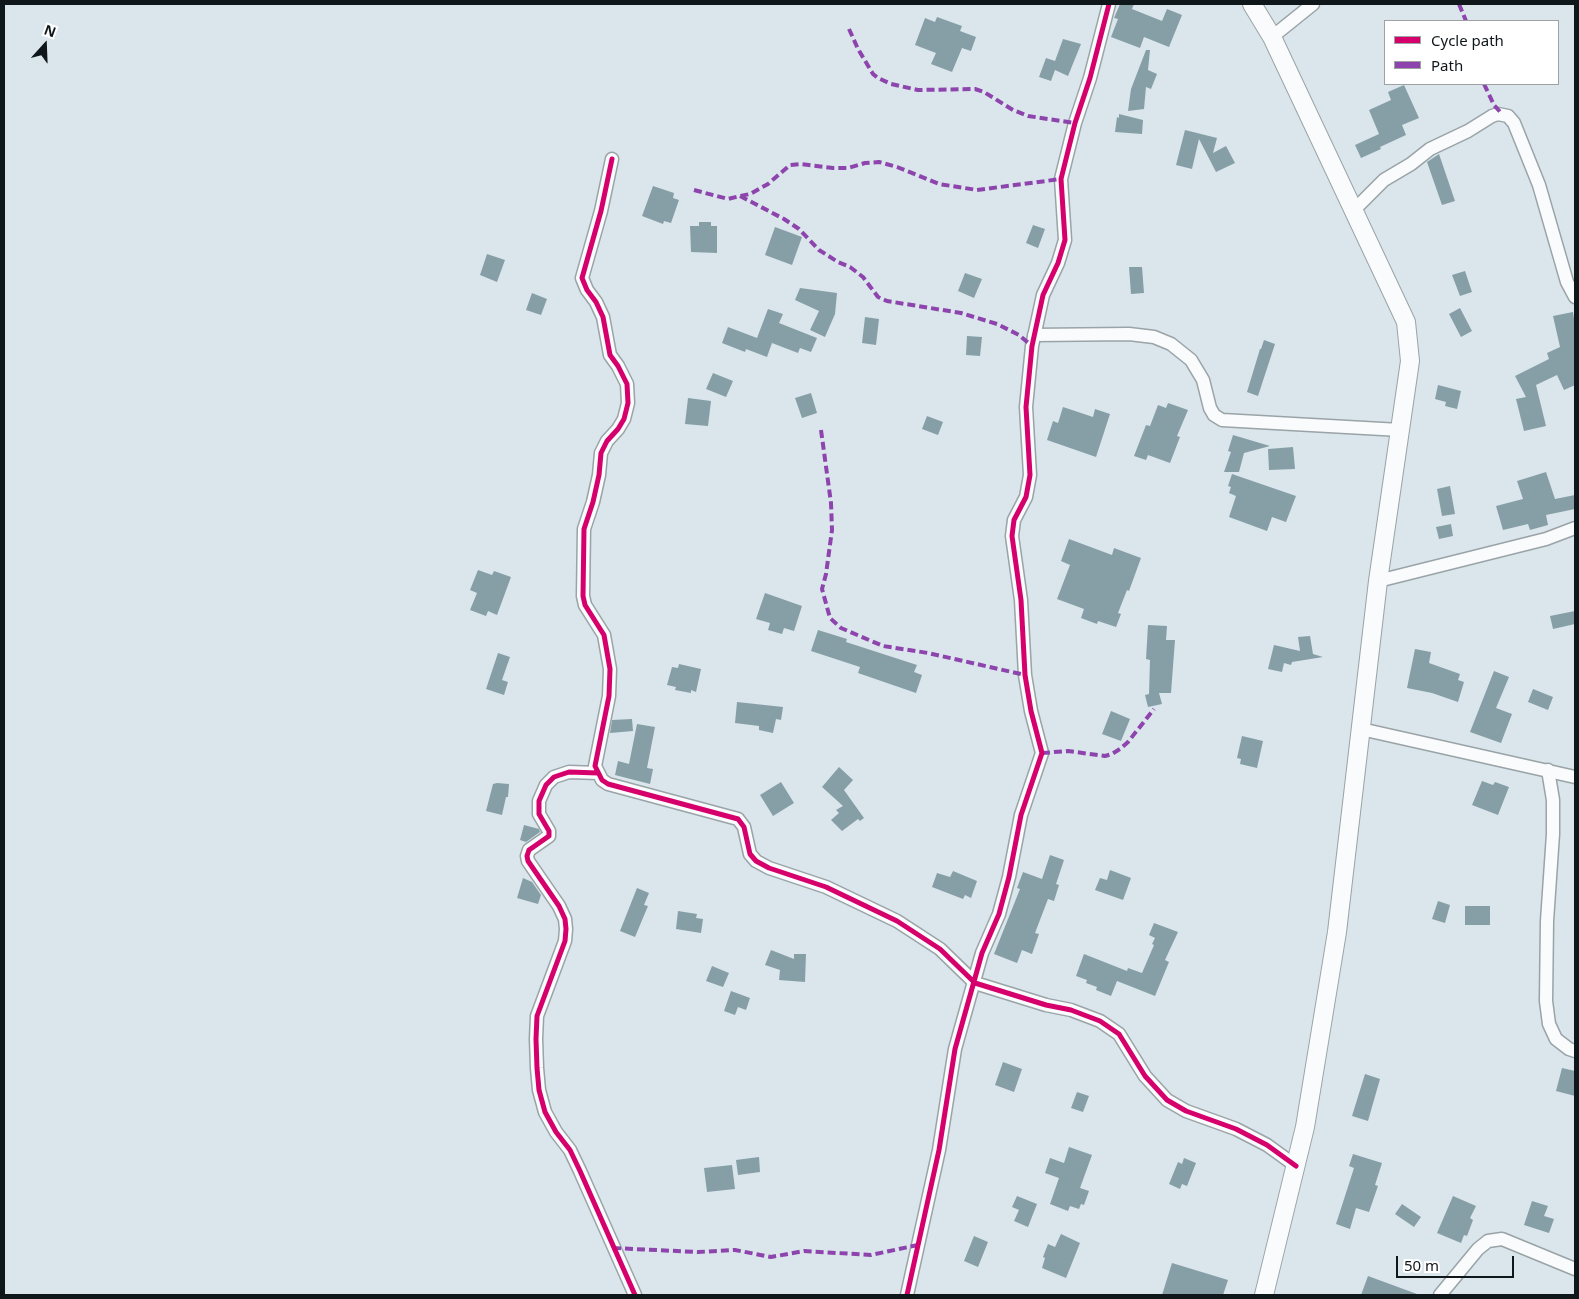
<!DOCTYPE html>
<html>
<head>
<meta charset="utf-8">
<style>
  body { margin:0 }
  #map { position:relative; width:1579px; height:1299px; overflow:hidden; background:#dae6eb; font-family:"Noto Sans",sans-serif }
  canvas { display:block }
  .frame { position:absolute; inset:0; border:5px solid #0f171a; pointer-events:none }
  .legend { position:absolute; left:1384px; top:20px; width:175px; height:65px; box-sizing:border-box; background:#fff; border:1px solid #9fa2a3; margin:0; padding:6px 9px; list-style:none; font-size:15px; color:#0f171a }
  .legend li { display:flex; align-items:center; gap:10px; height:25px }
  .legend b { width:25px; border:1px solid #9fa2a3 }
  .north { position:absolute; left:20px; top:20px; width:50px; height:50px; -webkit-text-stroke:4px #fff; paint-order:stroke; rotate:20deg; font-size:14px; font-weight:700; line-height:20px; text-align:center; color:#0f171a }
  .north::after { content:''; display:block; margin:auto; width:18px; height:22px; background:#0f171a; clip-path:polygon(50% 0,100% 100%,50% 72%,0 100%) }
  .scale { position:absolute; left:1396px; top:1256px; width:118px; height:22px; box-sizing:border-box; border:2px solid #0f171a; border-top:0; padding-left:6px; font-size:15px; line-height:18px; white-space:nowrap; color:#0f171a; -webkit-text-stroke:4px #fff; paint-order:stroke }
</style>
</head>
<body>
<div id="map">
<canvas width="1579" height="1299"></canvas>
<div class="frame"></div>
<ul class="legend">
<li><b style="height:6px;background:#d6006c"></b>Cycle path</li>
<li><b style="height:6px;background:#8e44ad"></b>Path</li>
</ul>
<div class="north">N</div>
<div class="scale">50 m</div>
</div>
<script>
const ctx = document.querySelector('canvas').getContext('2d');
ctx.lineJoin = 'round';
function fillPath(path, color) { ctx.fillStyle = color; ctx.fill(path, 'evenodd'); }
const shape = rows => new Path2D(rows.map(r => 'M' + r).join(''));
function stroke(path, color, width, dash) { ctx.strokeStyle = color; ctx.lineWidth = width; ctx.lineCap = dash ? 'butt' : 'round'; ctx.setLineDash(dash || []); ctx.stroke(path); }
const building = shape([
  [1120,4,1134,4,1132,9,1162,21,1167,9,1182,15,1169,47,1144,37,1140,48,1111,37,1118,19,1114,18],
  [937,17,962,26,960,31,976,37,971,51,962,48,952,72,931,64,936,53,915,45,925,18,935,22],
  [1063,39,1081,44,1068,76,1055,70,1051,81,1039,77,1046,58,1055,61],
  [1146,50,1150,50,1148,70,1157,74,1151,89,1146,87,1144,109,1128,111,1131,89],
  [1404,85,1419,118,1402,125,1406,135,1380,147,1381,149,1361,158,1355,145,1379,134,1369,110,1391,100,1388,92],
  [1119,114,1143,120,1142,134,1115,132,1117,117,1119,118],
  [1185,130,1217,138,1213,153,1226,146,1235,163,1216,172,1199,139,1192,169,1176,165],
  [1439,154,1455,201,1442,205,1427,162],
  [653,186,674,193,673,198,679,200,671,223,664,221,663,224,642,216],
  [699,222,711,222,711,226,717,226,717,253,691,252,690,226,699,226],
  [1033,225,1045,229,1038,248,1026,243],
  [775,227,802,237,792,265,765,255],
  [487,254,505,260,497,282,480,275],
  [1129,267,1142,267,1144,293,1131,294],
  [1465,271,1472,292,1460,296,1452,275],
  [965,273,982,279,974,298,958,291],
  [800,288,837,293,835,314,825,337,810,330,819,311,795,300],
  [532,293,547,299,541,315,526,310],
  [1460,308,1472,331,1461,337,1449,314],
  [768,309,783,314,779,323,817,338,811,352,800,348,798,353,772,343,767,357,746,349,745,352,722,343,728,327,757,338],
  [1573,312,1575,325,1575,385,1564,390,1557,375,1536,385,1546,426,1524,431,1516,399,1526,397,1515,376,1549,359,1547,353,1560,347,1553,316],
  [865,317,879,319,876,345,862,343],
  [967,336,982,337,980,356,966,355],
  [1264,340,1275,344,1258,396,1247,392,1260,349,1261,349],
  [713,373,733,381,726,397,706,389],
  [1438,385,1461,391,1457,409,1445,406,1446,402,1435,399],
  [811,393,817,413,802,418,795,398],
  [688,398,711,401,708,426,685,424],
  [1168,403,1188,410,1177,436,1180,437,1170,463,1148,455,1146,460,1134,456,1146,425,1150,426,1158,405,1166,408],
  [1063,407,1093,417,1095,409,1110,414,1096,457,1047,440,1053,421,1058,423],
  [927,416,943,422,938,435,922,429],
  [1233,435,1270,446,1244,453,1239,472,1224,472,1231,452,1228,451],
  [1293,447,1295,469,1269,470,1268,449],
  [1546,472,1555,499,1575,495,1575,509,1546,515,1548,525,1530,530,1528,524,1503,530,1496,506,1523,499,1517,481],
  [1232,474,1296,496,1286,522,1272,517,1267,531,1229,517,1236,496,1229,493,1231,487,1228,486],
  [1450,486,1455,514,1442,516,1437,489],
  [1451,524,1453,536,1439,539,1436,527],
  [1069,539,1112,555,1114,548,1141,558,1129,591,1127,590,1118,613,1121,614,1116,627,1098,621,1097,624,1081,618,1084,609,1057,599,1070,565,1061,561],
  [478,570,492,575,494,571,511,577,497,615,488,611,486,616,470,610,477,593,470,590],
  [765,593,802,606,794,631,784,628,782,634,768,630,770,623,756,619],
  [1575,611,1575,624,1553,629,1550,616],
  [1148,625,1167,626,1166,640,1175,640,1171,693,1159,693,1162,704,1148,707,1145,695,1149,694,1150,660,1146,659],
  [818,630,847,639,846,642,917,665,914,672,922,675,916,693,858,673,860,667,811,651],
  [1310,636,1313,654,1323,657,1292,662,1291,665,1284,663,1282,672,1268,669,1274,645,1300,651,1298,637],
  [1415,649,1431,652,1429,663,1460,674,1458,680,1464,682,1458,702,1432,693,1407,688],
  [498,653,510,657,502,680,508,682,504,695,486,689],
  [679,664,701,669,696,692,691,690,691,693,675,690,676,687,667,685,672,667,678,668],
  [1494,671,1509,677,1496,708,1512,714,1501,743,1470,732],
  [1533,689,1553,697,1548,710,1528,702],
  [737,702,783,707,781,720,776,719,773,733,759,730,759,726,735,723],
  [1111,711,1130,719,1121,741,1102,734],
  [632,719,633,731,610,733,612,720],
  [637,724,655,727,647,768,653,769,650,784,615,775,618,761,629,764],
  [1242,736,1263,741,1257,768,1240,764,1241,759,1237,758],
  [839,767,853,780,844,790,864,818,860,821,858,819,842,831,831,820,839,813,836,810,843,806,822,787],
  [1482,781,1493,785,1495,782,1509,787,1498,815,1472,805],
  [781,782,794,803,773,816,760,795],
  [497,783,509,784,508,797,506,797,502,815,486,811,493,784],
  [524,825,539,829,540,832,526,842,520,840],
  [1050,855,1064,860,1056,884,1059,885,1054,901,1048,899,1035,933,1039,934,1032,954,1022,950,1017,963,994,954,1020,889,1017,888,1023,872,1042,879],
  [1110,870,1131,878,1123,900,1095,890,1100,878,1107,880],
  [953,871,977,881,971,898,965,895,963,899,932,887,937,873,950,877],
  [523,878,532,882,541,895,538,904,517,898],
  [637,888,649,893,644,905,648,906,635,937,620,931],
  [1438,901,1450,905,1445,923,1432,919],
  [1465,906,1490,906,1490,925,1465,925],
  [678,911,697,914,696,918,703,919,701,933,676,929],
  [1154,923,1178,932,1165,960,1169,962,1155,996,1117,981,1111,996,1096,990,1097,987,1086,983,1087,980,1076,976,1084,954,1127,971,1128,968,1142,973,1154,945,1152,944,1155,938,1149,935],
  [771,950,794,959,794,954,806,954,805,982,779,980,780,970,765,965],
  [712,966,729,973,723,987,706,981],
  [731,991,750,998,746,1010,738,1007,735,1015,724,1011],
  [1003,1062,1022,1069,1014,1092,995,1085],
  [1562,1068,1575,1071,1575,1096,1556,1091],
  [1365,1074,1380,1079,1368,1121,1352,1116],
  [1077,1092,1089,1096,1083,1112,1071,1108],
  [1069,1147,1092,1155,1080,1188,1089,1191,1084,1205,1081,1204,1079,1209,1070,1206,1068,1211,1050,1204,1059,1178,1045,1173,1050,1158,1064,1163],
  [1353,1154,1382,1163,1375,1185,1378,1186,1369,1212,1356,1208,1350,1229,1336,1224,1354,1168,1349,1166],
  [759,1157,760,1172,738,1175,736,1160],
  [1184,1158,1196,1163,1187,1186,1182,1184,1180,1189,1169,1184,1178,1162,1182,1164],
  [732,1165,735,1189,707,1192,704,1168],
  [1017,1196,1037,1204,1028,1227,1014,1221,1019,1210,1012,1207],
  [1453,1196,1476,1206,1470,1218,1473,1220,1467,1236,1464,1235,1461,1243,1437,1233],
  [1532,1201,1548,1206,1544,1216,1554,1219,1549,1233,1524,1225],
  [1402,1204,1421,1217,1414,1227,1395,1214],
  [1061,1234,1080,1243,1066,1278,1042,1268,1045,1258,1043,1257,1048,1244,1055,1247],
  [974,1236,988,1242,978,1267,964,1261],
  [1172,1263,1228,1280,1223,1295,1162,1295],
  [1368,1276,1417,1294,1416,1295,1361,1295]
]);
const street = shape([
  [1272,37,1313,4],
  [612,159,601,211,582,278,587,290,596,302,603,317,610,355,618,366,627,384,628,403,624,419,618,429,607,441,601,453,599,475,593,502,584,529,583,596,585,605,604,635,610,669,609,696,595,766,602,780,608,784,738,819,744,827,750,854,756,861,769,868,826,887,897,921,940,949,975,983,1046,1005,1071,1010,1100,1021,1119,1034,1145,1076,1167,1100,1186,1111,1236,1129,1267,1145,1296,1166],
  [1354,210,1384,180,1411,164,1430,149,1468,131,1492,116,1498,114,1508,116,1514,123,1539,185,1567,282,1575,297],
  [1034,335,1129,334,1154,337,1171,344,1191,360,1203,380,1210,408,1214,415,1222,420,1400,430],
  [1378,581,1546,539,1575,528],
  [1361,729,1575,777],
  [1548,770,1553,800,1553,834,1547,921,1546,1001,1549,1024,1556,1039,1569,1049,1575,1051],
  [598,773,569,772,554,777,546,785,539,801,539,814,549,831,549,836,529,850,527,856,528,861,559,906,565,919,566,929,565,941,537,1016,536,1039,537,1068,539,1090,545,1112,556,1132,570,1150,580,1171,635,1295],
  [907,1295,939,1150,955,1049,982,953,999,914,1009,877,1021,815,1042,753,1031,711,1025,675,1021,600,1012,536,1014,520,1026,497,1030,475,1026,407,1032,346,1043,295,1058,263,1065,240,1061,179,1075,123,1090,78,1109,4],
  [1440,1295,1478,1249,1488,1241,1502,1239,1575,1269]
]);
const secondary = shape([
  [1252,4,1272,37,1406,322,1410,361,1378,581,1337,932,1305,1127,1264,1295]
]);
const quiet = shape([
  [1459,4,1466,21],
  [849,29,858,49,873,74,878,78,891,84,918,90,975,89,984,92,1013,110,1028,116,1075,123],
  [1484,84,1494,105,1502,114],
  [694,190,728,199,740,196,750,194,768,184,790,165,800,164,833,168,848,168,865,163,879,162,897,167,939,184,977,190,1061,179],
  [740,196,784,219,799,229,819,250,838,262,850,267,863,277,878,297,887,301,961,313,997,324,1019,335,1032,346],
  [821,430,831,503,832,530,826,574,822,589,830,618,841,628,883,646,928,653,1025,675],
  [1042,753,1068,751,1105,756,1112,754,1120,749,1128,742,1154,709],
  [613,1248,698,1252,735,1250,771,1257,804,1251,871,1255,918,1245]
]);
const cycleway = shape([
  [612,159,601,211,582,278,587,290,596,302,603,317,610,355,618,366,627,384,628,403,624,419,618,429,607,441,601,453,599,475,593,502,584,529,583,596,585,605,604,635,610,669,609,696,595,766,602,780,608,784,738,819,744,827,750,854,756,861,769,868,826,887,897,921,940,949,975,983,1046,1005,1071,1010,1100,1021,1119,1034,1145,1076,1167,1100,1186,1111,1236,1129,1267,1145,1296,1166],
  [598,773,569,772,554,777,546,785,539,801,539,814,549,831,549,836,529,850,527,856,528,861,559,906,565,919,566,929,565,941,537,1016,536,1039,537,1068,539,1090,545,1112,556,1132,570,1150,580,1171,635,1295],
  [907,1295,939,1150,955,1049,982,953,999,914,1009,877,1021,815,1042,753,1031,711,1025,675,1021,600,1012,536,1014,520,1026,497,1030,475,1026,407,1032,346,1043,295,1058,263,1065,240,1061,179,1075,123,1090,78,1109,4]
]);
fillPath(building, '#869fa7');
stroke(street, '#9aa3a7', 15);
stroke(secondary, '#9aa3a7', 20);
stroke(street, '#f9fbfc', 12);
stroke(secondary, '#f9fbfc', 18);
stroke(quiet, '#8e44ad', 4, [8, 4]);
stroke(cycleway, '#d6006c', 5);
</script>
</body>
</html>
